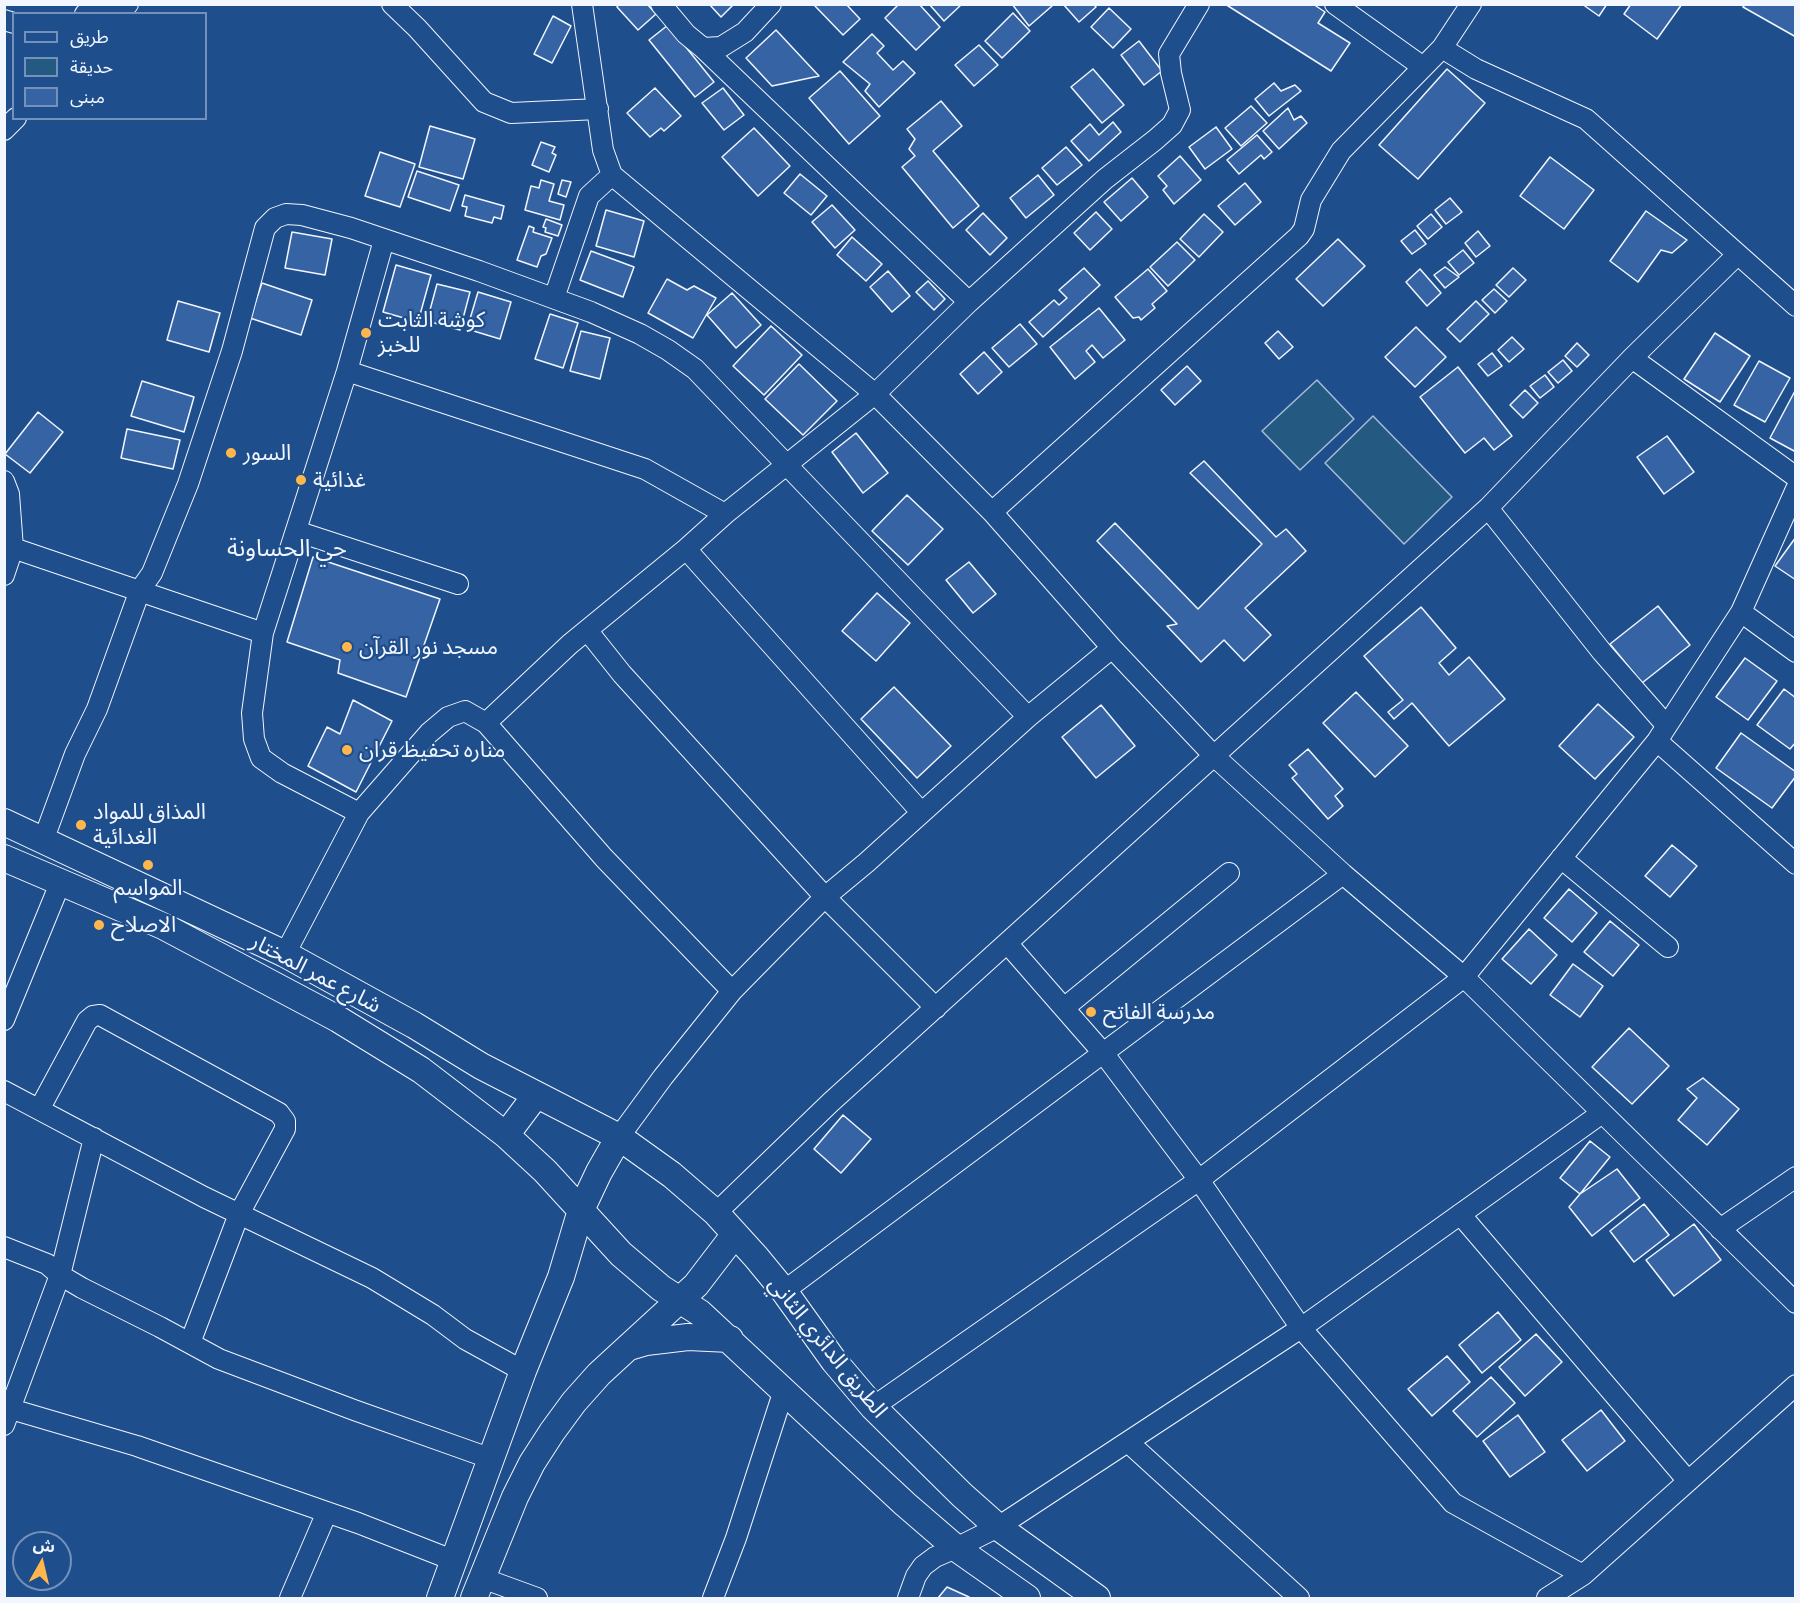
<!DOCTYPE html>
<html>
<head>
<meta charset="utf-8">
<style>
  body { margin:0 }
  #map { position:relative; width:1800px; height:1603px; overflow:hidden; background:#1f4e8c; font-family:Commissioner,"Noto Sans Arabic",sans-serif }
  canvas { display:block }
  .frame { position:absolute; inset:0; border:6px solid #f2f6ff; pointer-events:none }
  .legend { position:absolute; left:12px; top:12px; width:195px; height:108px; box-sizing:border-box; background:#1f4e8c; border:2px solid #7391ba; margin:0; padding:8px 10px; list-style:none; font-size:18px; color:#f2f6ff }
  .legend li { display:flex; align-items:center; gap:12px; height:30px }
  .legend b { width:30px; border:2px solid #7391ba }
  .north { position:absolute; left:12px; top:1531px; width:60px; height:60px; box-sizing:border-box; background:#1f4e8c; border:2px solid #7391ba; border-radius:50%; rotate:8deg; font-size:16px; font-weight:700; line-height:24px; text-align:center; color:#f2f6ff }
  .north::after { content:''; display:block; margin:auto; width:21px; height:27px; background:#ffb74d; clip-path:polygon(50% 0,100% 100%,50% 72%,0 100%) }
</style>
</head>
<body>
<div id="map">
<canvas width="1800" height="1603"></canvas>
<div class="frame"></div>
<ul class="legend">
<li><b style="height:8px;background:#1f4e8c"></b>طريق</li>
<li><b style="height:16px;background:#245a82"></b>حديقة</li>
<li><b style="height:16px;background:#3563a3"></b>مبنى</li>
</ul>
<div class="north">ش</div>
</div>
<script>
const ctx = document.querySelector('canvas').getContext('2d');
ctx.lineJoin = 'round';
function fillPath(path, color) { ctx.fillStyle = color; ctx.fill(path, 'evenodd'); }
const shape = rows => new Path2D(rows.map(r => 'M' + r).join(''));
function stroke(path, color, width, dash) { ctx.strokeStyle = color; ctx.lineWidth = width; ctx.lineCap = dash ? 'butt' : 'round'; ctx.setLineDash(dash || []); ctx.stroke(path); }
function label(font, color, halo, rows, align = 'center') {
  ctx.font = font + ' Commissioner,"Noto Sans Arabic",sans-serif'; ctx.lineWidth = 4.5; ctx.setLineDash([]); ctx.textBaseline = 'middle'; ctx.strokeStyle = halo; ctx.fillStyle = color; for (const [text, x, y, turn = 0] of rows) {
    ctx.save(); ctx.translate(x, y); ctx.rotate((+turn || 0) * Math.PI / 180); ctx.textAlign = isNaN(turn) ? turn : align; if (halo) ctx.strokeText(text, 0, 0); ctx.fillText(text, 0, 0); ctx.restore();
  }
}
const green = shape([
  [1317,380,1354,419,1300,470,1262,431,1317,380],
  [1373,416,1452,497,1404,544,1325,463,1373,416]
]);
const building = shape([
  [619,4,647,4,656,14,638,30,617,7,619,4],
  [709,4,734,4,721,17,709,4],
  [817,4,846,4,860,19,843,35,815,6,817,4],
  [899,4,919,4,940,27,916,50,885,18,899,4],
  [929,4,962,4,944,21,929,4],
  [1012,4,1051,4,1052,6,1029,26,1012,4],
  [1063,4,1094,4,1096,7,1079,22,1063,4],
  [1225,4,1313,4,1325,12,1318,23,1350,43,1331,71,1225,4],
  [1582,4,1607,4,1599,16,1582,4],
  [1631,4,1682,4,1657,39,1624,14,1631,4],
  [1745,4,1796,4,1796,37,1743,7,1745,4],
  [1109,8,1131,29,1113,48,1091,27,1109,8],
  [1013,13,1030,31,1002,58,985,41,1013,13],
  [553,16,571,26,552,63,534,54,553,16],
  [668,25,714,82,695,97,649,40,668,25],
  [776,30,819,76,772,86,746,58,776,30],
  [872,34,884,46,877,53,893,70,903,61,915,73,879,107,865,91,870,84,843,62,872,34],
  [1139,41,1162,71,1144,85,1121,55,1139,41],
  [979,45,998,65,974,86,955,65,979,45],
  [1093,69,1124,105,1102,123,1071,87,1093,69],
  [1447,69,1485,103,1418,179,1379,145,1447,69],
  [840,71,880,116,849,144,809,98,840,71],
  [1274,83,1281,91,1295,85,1301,91,1269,116,1255,99,1274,83],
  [655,88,681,116,664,131,661,128,650,137,627,113,655,88],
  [723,88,744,115,724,130,702,103,723,88],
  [941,101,962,126,933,151,979,206,953,228,902,167,915,156,909,149,915,139,907,129,941,101],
  [1251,106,1267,123,1241,146,1225,128,1251,106],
  [1288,108,1294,120,1301,116,1307,123,1279,149,1263,131,1288,108],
  [1113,122,1121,132,1089,161,1071,141,1090,124,1099,135,1113,122],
  [430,126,475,139,463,179,419,167,430,126],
  [1216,127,1232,149,1205,169,1189,147,1216,127],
  [754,128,790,166,758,196,722,157,754,128],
  [1257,135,1272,152,1264,159,1261,155,1239,174,1227,160,1257,135],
  [541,142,555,147,552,153,556,155,549,172,532,165,541,142],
  [1066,147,1082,165,1057,185,1042,168,1066,147],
  [380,152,415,164,400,207,365,196,380,152],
  [1180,156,1201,180,1174,204,1163,190,1167,186,1158,176,1180,156],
  [1550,157,1594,190,1564,229,1520,196,1550,157],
  [417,171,459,185,450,211,408,197,417,171],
  [800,174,827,196,811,215,784,193,800,174],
  [1038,175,1054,195,1026,218,1010,198,1038,175],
  [1132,178,1148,197,1121,221,1104,202,1132,178],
  [541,180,554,184,549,201,564,205,560,220,525,210,531,186,539,188,541,180],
  [562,180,571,182,566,197,558,194,562,180],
  [1245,183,1261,202,1235,225,1218,206,1245,183],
  [465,195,504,206,501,219,494,217,492,223,465,216,467,207,462,206,465,195],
  [1450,198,1462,212,1446,224,1435,210,1450,198],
  [832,205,855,230,835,248,812,222,832,205],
  [606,210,644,221,634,257,596,246,606,210],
  [1646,211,1687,240,1672,253,1661,250,1638,282,1610,261,1646,211],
  [1096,212,1112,229,1090,250,1074,233,1096,212],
  [983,213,1007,238,990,255,966,230,983,213],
  [1204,214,1223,232,1199,257,1180,239,1204,214],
  [1431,214,1442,227,1428,239,1417,226,1431,214],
  [546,219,562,225,558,236,545,232,546,228,543,227,546,219],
  [529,226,534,228,533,232,552,238,546,254,541,256,537,267,517,260,529,226],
  [1415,230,1426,244,1412,254,1401,241,1415,230],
  [1478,231,1490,246,1476,257,1465,243,1478,231],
  [292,232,332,239,325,275,285,268,292,232],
  [852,237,882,264,866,281,837,255,852,237],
  [1338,239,1365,266,1323,306,1296,279,1338,239],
  [1177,242,1195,260,1168,286,1150,267,1177,242],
  [1463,250,1474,263,1459,275,1448,262,1463,250],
  [591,251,634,267,623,297,580,280,591,251],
  [396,265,431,275,418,322,383,312,396,265],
  [1445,267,1459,277,1445,288,1434,275,1445,267],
  [1084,268,1100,285,1043,337,1029,322,1054,300,1059,305,1067,298,1059,290,1084,268],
  [1513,268,1526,280,1509,297,1496,285,1513,268],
  [1148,269,1167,291,1152,304,1155,308,1141,320,1139,317,1133,318,1115,297,1148,269],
  [1420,269,1441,293,1427,306,1406,282,1420,269],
  [888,271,910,296,892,312,870,287,888,271],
  [667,279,687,290,694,286,716,298,693,338,648,313,667,279],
  [928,281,945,299,934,310,916,292,928,281],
  [262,283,312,300,301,335,250,318,262,283],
  [437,284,470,292,460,330,427,321,437,284],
  [1494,289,1507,301,1495,313,1482,300,1494,289],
  [478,292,511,302,500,339,467,329,478,292],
  [732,293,761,325,736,348,707,315,732,293],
  [178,301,220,313,209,352,167,340,178,301],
  [1476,301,1489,314,1460,342,1447,329,1476,301],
  [1099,308,1125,340,1103,358,1092,345,1086,351,1095,362,1075,379,1050,347,1099,308],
  [550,314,578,323,563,368,535,359,550,314],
  [1020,324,1037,344,1009,367,992,348,1020,324],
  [771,326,802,355,764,395,733,366,771,326],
  [1416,327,1446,357,1415,387,1385,357,1416,327],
  [581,331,610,338,600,379,570,371,581,331],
  [1278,331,1293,347,1279,359,1265,343,1278,331],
  [1715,333,1750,356,1720,402,1684,379,1715,333],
  [1512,337,1524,349,1509,362,1498,350,1512,337],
  [1577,343,1589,355,1577,367,1565,356,1577,343],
  [984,352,1002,372,978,394,960,374,984,352],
  [1492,353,1502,366,1488,376,1478,364,1492,353],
  [1563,360,1572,371,1558,383,1548,372,1563,360],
  [1759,361,1790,378,1765,422,1734,405,1759,361],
  [799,364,837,401,803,435,765,399,799,364],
  [1187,366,1201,381,1175,405,1161,390,1187,366],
  [1458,367,1512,436,1494,450,1484,438,1465,453,1420,397,1458,367],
  [1545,375,1554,387,1540,398,1530,386,1545,375],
  [142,381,194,397,184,432,131,416,142,381],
  [1796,389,1796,452,1770,438,1796,389],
  [1525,390,1538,403,1523,418,1510,405,1525,390],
  [38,412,63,432,30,473,5,454,38,412],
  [127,429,180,440,173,469,121,458,127,429],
  [856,433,888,473,863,493,832,452,856,433],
  [1667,436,1694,472,1664,494,1637,457,1667,436],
  [1204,461,1276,537,1286,529,1306,551,1245,608,1271,635,1244,661,1224,640,1201,662,1167,626,1177,624,1097,541,1115,523,1198,609,1262,544,1190,473,1204,461],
  [907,495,943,529,908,565,872,531,907,495],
  [1796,537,1796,580,1775,566,1796,537],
  [313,557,440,599,406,697,338,673,340,660,287,642,313,557],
  [969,562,996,594,973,613,946,580,969,562],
  [877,593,910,623,876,661,842,631,877,593],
  [1658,606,1690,645,1642,683,1610,644,1658,606],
  [1421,607,1456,648,1439,663,1449,675,1469,657,1505,699,1449,746,1412,703,1394,719,1388,712,1403,700,1364,656,1421,607],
  [1745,658,1777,681,1748,720,1716,697,1745,658],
  [894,687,951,746,917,778,861,719,894,687],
  [1784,689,1796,698,1796,742,1790,749,1757,725,1784,689],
  [1356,692,1408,746,1375,777,1323,723,1356,692],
  [353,700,392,721,356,792,308,766,327,727,340,734,353,700],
  [1598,704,1634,737,1595,779,1559,746,1598,704],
  [1101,705,1135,746,1096,778,1062,737,1101,705],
  [1741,733,1796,772,1796,776,1772,808,1716,768,1741,733],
  [1308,749,1343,789,1335,796,1343,806,1328,819,1292,778,1297,774,1289,765,1308,749],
  [1672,845,1697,866,1670,897,1645,876,1672,845],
  [1569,889,1597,913,1572,942,1544,918,1569,889],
  [1610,921,1639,945,1613,976,1584,952,1610,921],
  [1529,929,1557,955,1531,984,1502,959,1529,929],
  [1573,964,1603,986,1580,1017,1550,995,1573,964],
  [1629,1028,1669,1066,1632,1104,1592,1067,1629,1028],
  [1703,1078,1739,1109,1707,1145,1678,1120,1697,1098,1687,1089,1703,1078],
  [843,1115,871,1139,841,1173,814,1149,843,1115],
  [1590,1141,1610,1157,1580,1194,1560,1178,1590,1141],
  [1617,1169,1640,1198,1592,1236,1569,1207,1580,1194,1617,1169],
  [1644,1204,1669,1235,1634,1262,1610,1231,1644,1204],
  [1694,1224,1721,1260,1674,1296,1646,1260,1694,1224],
  [1498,1312,1521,1340,1482,1373,1459,1345,1498,1312],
  [1536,1334,1562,1362,1525,1396,1499,1367,1536,1334],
  [1447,1356,1470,1382,1432,1416,1408,1389,1447,1356],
  [1491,1377,1515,1403,1477,1437,1453,1411,1491,1377],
  [1601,1410,1625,1441,1587,1471,1562,1440,1601,1410],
  [1518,1415,1545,1452,1510,1477,1483,1441,1518,1415],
  [947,1587,969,1597,968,1598,938,1598,947,1587]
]);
const minor = shape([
  [392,4,417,28,484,102,511,113,598,109],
  [582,4,603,150,612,175,875,394,992,512,1112,648,1214,756,1343,874,1464,977,1796,1303],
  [661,4,686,34,703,48,721,47,745,32,771,4],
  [1335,4,1423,67],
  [85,14,105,4],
  [119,14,128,4],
  [4,20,14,23],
  [703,48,969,302],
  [1442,48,1476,69,1586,119,1796,306],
  [4,130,16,118],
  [554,298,589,196,612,175],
  [1632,358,1796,477],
  [347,371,645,469,725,514],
  [4,481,9,494,13,548,4,575],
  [1488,508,1602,652,1666,725],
  [992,512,1299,236,1304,229,1311,200,1341,151,1442,48,1471,4],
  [296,531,458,584],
  [13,548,263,633],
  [686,549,921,812],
  [1741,612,1796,652],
  [587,630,622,674,825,897,936,1008],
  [486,723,604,858,732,991],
  [1657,741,1796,864],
  [359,813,282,773,261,758,254,739,252,713,263,633,347,371,384,240],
  [43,841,75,754,97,709,140,590,152,573,188,484,232,351,265,228,275,218,286,214,302,215,351,228,479,271,591,312,640,334,668,350,695,369,1028,717],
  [1561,858,1668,947],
  [1007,943,1104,1054,1199,1180,1301,1328,1453,1503,1583,1575],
  [285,954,359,813,429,733,448,717,465,711,486,723,570,644,686,549,725,514,875,394,969,302,1105,179,1155,140,1172,125,1180,110,1171,73,1169,54,1199,4],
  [1064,1008,1229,873],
  [4,1020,61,881],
  [4,1091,204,1197,372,1278,433,1315,465,1339,523,1371],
  [40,1108,87,1021,93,1016,100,1015,279,1113,285,1121,285,1129,239,1214,190,1343],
  [619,1137,663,1077,732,991,786,936,825,897,866,863,1028,717,1112,648],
  [716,1213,831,1102,1488,508,1632,358,1737,255],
  [1460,1214,1688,1481],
  [1720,1229,1796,1177],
  [4,1247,47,1264,60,1275,82,1288,160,1327,219,1359,354,1410,492,1459],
  [784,1291,1343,874],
  [4,1407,137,1446,358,1523,455,1561],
  [873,1407,1199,1180,1464,977,1657,741,1741,612,1796,489],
  [4,1425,60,1275,94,1138],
  [1128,1442,1299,1598],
  [482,1578,537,1598],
  [290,1598,327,1512],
  [713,1598,736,1538,784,1390],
  [908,1598,916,1576,923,1566,935,1557,956,1548,998,1527,1301,1328,1602,1113],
  [1547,1598,1583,1575,1796,1385]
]);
const major = shape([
  [4,822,285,954,414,1025,481,1066,619,1137,672,1175,716,1213,756,1257,784,1291,834,1361,873,1407,962,1495,998,1527,1097,1598],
  [4,858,163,926,338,1019,421,1070,506,1135,545,1171,621,1254,661,1288,700,1313,905,1504,956,1548,1027,1598],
  [506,1135,536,1095],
  [629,1347,646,1342,688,1337,730,1339],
  [440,1598,523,1371,561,1277,581,1210,599,1172,619,1137],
  [474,1598,515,1497,532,1463,552,1432,574,1402,599,1374,696,1285,735,1234]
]);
const markers = [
  [366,333,6,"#ffb74d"],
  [231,453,6,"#ffb74d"],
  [301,480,6,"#ffb74d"],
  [347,647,6,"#ffb74d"],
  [347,750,6,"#ffb74d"],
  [81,825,6,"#ffb74d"],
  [148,865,6,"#ffb74d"],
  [99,925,6,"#ffb74d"],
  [1091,1012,6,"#ffb74d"]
];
const poiNames = [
  ["كوشة الثابت",378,320],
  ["للخبز",378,345],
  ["السور",243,453],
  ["غذائية",313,480],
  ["مسجد نور القرآن",359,647],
  ["مناره تحفيظ قران",359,750],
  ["المذاق للمواد",93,812],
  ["الغدائية",93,837],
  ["المواسم",148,888,"center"],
  ["الاصلاح",111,925],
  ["مدرسة الفاتح",1103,1012]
];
const streetNames = [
  ["شارع عمر المختار",316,973,28],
  ["الطريق الدائري الثاني",828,1347,51]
];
const neighbourhoodNames = [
  ["حي الحساونة",287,548]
];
fillPath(green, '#245a82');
stroke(green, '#a8bbd7', 1.5);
fillPath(building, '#3563a3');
stroke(building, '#f2f6ff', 1.5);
stroke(minor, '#f2f6ff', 22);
stroke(major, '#f2f6ff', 28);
stroke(minor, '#1f4e8c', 20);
stroke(major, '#1f4e8c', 26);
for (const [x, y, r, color] of markers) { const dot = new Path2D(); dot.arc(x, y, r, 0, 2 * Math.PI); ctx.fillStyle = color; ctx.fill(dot); stroke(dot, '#1f4e8c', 2); }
label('22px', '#f2f6ff', '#1f4e8c', poiNames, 'left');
label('22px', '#f2f6ff', '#1f4e8c', streetNames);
label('24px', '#f2f6ff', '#1f4e8c', neighbourhoodNames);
</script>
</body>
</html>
